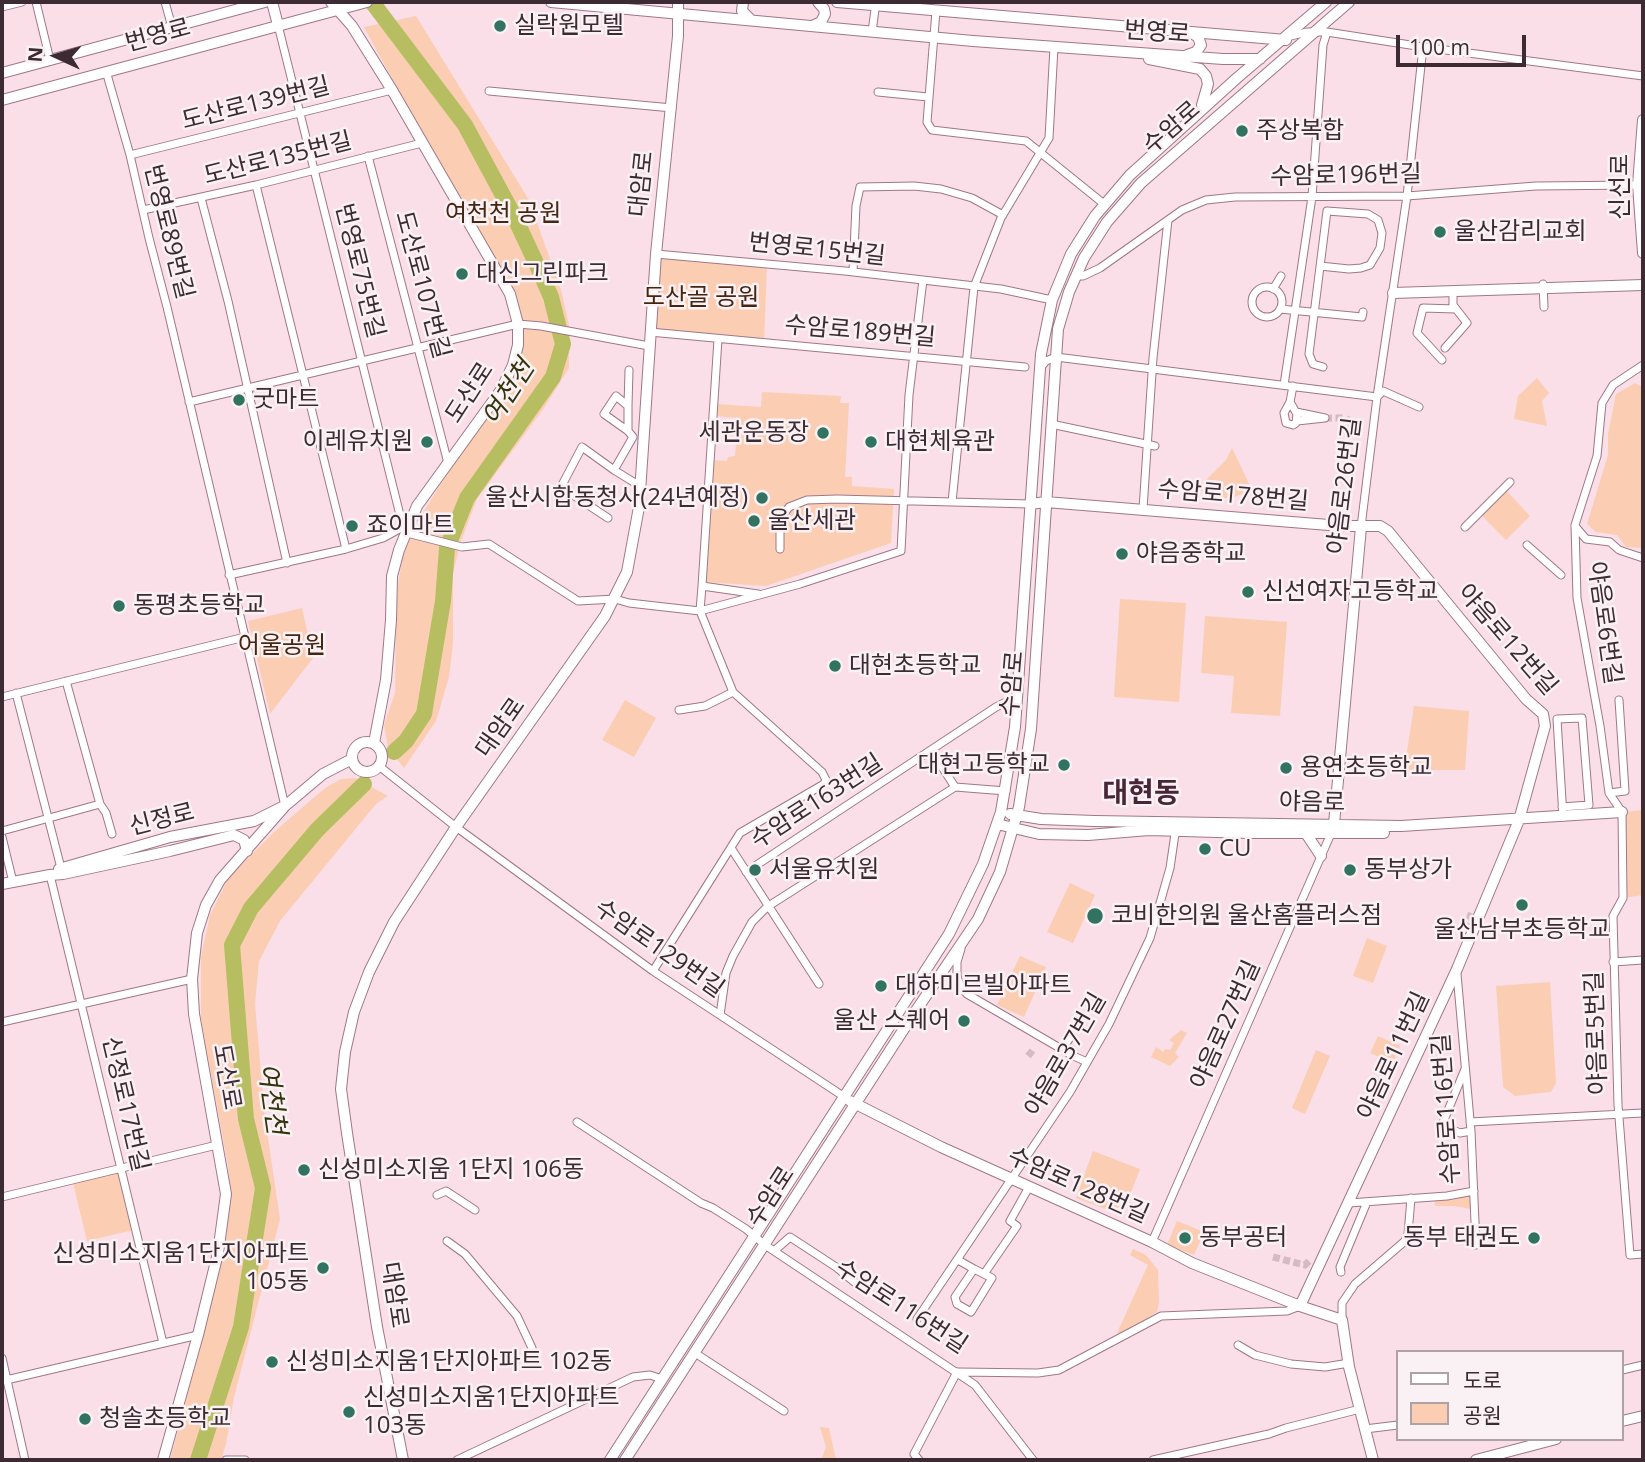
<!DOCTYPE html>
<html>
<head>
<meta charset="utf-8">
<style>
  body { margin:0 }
  #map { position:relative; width:1645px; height:1462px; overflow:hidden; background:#fadee8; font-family:"Open Sans","Noto Sans KR",sans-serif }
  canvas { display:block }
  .frame { position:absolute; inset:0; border:4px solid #3c2b32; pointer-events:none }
  .legend { position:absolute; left:1396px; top:1350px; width:228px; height:91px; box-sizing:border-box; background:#faf1f4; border:2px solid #aea2a6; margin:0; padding:9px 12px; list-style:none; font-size:21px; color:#3c2b32 }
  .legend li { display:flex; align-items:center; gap:14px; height:35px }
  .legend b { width:35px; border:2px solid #aea2a6 }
  .north { position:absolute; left:21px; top:21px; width:70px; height:70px; -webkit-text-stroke:5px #faf1f4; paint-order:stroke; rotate:274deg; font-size:19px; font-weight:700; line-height:28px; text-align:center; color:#3c2b32 }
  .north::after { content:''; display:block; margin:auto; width:24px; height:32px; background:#3c2b32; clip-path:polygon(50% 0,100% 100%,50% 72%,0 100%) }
  .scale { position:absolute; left:1396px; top:35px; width:130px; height:32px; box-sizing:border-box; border:4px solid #3c2b32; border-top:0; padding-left:9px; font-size:21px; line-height:24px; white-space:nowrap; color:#3c2b32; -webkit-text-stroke:5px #faf1f4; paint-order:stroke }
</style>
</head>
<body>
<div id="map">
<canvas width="1645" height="1462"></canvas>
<div class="frame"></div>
<ul class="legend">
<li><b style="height:9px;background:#fff"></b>도로</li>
<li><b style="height:19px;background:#fbceb3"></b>공원</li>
</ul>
<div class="north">N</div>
<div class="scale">100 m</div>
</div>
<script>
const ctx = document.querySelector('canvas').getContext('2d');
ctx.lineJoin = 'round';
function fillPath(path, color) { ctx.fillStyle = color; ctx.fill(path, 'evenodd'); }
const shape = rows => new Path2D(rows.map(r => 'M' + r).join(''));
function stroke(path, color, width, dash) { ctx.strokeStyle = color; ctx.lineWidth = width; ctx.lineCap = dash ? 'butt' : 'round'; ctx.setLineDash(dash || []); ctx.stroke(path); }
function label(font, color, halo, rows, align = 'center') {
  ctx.font = font + ' "Open Sans","Noto Sans KR",sans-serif'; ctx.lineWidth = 5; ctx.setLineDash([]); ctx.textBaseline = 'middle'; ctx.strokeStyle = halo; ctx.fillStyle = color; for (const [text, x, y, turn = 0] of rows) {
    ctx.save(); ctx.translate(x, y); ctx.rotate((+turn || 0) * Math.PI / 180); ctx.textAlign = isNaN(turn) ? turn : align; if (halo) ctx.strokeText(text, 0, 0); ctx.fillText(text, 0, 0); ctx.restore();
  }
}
const green = shape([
  [416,16,529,200,561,290,569,325,569,368,544,408,477,499,461,541,453,573,453,643,449,677,436,721,404,768,388,748,384,725,395,693,396,599,403,553,422,514,519,360,519,312,364,27],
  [656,254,767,264,764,343,650,332],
  [1537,378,1549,393,1542,401,1547,426,1514,419,1518,396],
  [1635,383,1643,387,1643,548,1626,547,1617,535,1596,532,1587,524,1608,455,1608,434,1616,394],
  [762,392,841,396,840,403,849,403,845,477,852,477,852,486,894,489,891,543,766,586,704,582,712,460,727,461,728,457,735,456,738,418,715,416,716,404,761,407],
  [1232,448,1252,490,1232,498,1213,498,1198,488,1226,460],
  [1504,488,1530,516,1506,540,1479,513],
  [1120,599,1186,603,1179,702,1114,697],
  [302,608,313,658,270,714,248,621],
  [1205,616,1287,622,1280,716,1231,713,1234,676,1201,673],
  [625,700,656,718,634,757,602,740],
  [1414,706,1469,711,1465,770,1404,770],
  [355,778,388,796,376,804,280,921,259,961,255,1004,265,1118,280,1219,234,1397,226,1444,221,1460,170,1460,200,1349,225,1235,229,1196,228,1166,201,1020,201,956,210,915,229,877,274,832,325,788,341,779],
  [1643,810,1643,895,1623,898,1622,812],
  [1070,883,1095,895,1073,943,1047,932],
  [1367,938,1387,946,1373,983,1353,976],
  [1020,956,1046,967,1024,1017,997,1005],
  [1550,982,1556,1083,1551,1092,1515,1096,1503,1087,1496,986],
  [1181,1030,1187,1033,1175,1053,1179,1057,1170,1066,1151,1057,1156,1047,1163,1052,1165,1049,1170,1050,1174,1043,1169,1040],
  [1378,1036,1400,1046,1393,1063,1370,1053],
  [1316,1050,1330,1056,1305,1114,1292,1108],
  [1093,1151,1140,1169,1122,1215,1076,1198],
  [119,1172,133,1230,87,1241,73,1183],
  [1474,1191,1475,1210,1455,1206,1435,1206,1434,1197],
  [1177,1221,1204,1232,1194,1255,1167,1245],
  [1133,1249,1146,1255,1158,1270,1159,1302,1157,1312,1123,1333,1117,1333,1148,1265,1130,1255],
  [820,1427,829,1428,836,1460,816,1460,822,1458,826,1447]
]);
const river = shape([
  [372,2,465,125,513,214,537,265,551,297,563,344,553,377,467,498,447,548,443,601,424,714,406,741,394,752],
  [198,1460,241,1327,263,1188,246,1119,232,945,251,908,317,830,364,784]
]);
const streetTunnel = shape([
  [1325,418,1346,418,1355,426,1357,436],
  [1461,939,1472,912],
  [1028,1056,1033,1050],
  [1273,1257,1305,1265,1310,1260]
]);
const street = shape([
  [36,2,50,60],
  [165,2,172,27],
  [2,7,22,2],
  [936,11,927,122,932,130,1026,141,1104,204],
  [278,25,403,527],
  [872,32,876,2],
  [1287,37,1307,32,1327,32,1423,47,1643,76],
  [106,71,130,155,149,238,167,307,285,806],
  [489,91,672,108],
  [878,92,928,97],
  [130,155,392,90],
  [368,156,448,463],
  [256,185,346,549],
  [201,198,228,301,287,563],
  [143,210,256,185,422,143],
  [656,254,845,271,1001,289,1052,300],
  [1320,266,1349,269,1361,268,1370,265,1380,248,1382,233,1378,220,1368,214,1327,211,1309,354,1313,364,1323,367],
  [853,272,856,206,860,187,914,186,941,189,972,198,1003,215],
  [1076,276,1083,276,1100,268,1182,210,1206,200,1235,197,1407,196,1536,186,1638,185],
  [1543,284,1544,307],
  '1252 302a15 15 0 1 1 30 0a15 15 0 1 1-30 0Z',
  [1273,289,1281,276],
  [1280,309,1362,317,1363,312],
  [650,332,1025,367],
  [1445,348,1467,323,1453,305,1453,292],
  [1442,360,1417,333,1423,308,1456,309],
  [1643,365,1613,385,1602,403,1597,456,1575,525,1577,598,1600,726,1609,793,1622,812,1623,898,1613,916,1618,1105,1630,1255,1643,1254],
  [1041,367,1046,361,1056,357,1377,397],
  [629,370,628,406,616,396,604,414,628,431,633,437,614,470,640,486],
  [1284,385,1312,197,1323,45,1327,32],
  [1378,396,1383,391,1419,407],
  [189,402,518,324,541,326,649,346],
  [1290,402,1297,414,1296,423,1293,425,1286,423,1284,413,1290,402,1293,386],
  [628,406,628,431],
  [1296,412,1325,418,1297,421],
  [1051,424,1155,446],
  [952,502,974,287,1001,218,1049,138,1054,47],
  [1143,509,1153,358,1168,220],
  [608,518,561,487,582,447,614,470],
  [1575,526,1586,539,1610,542,1619,550,1643,558],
  [1361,527,1377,397,1407,196,1423,47],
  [1465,527,1510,482],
  [1527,545,1561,575],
  [780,549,780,519,789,507,807,500,837,499,1030,504],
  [229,575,346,549,383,538,403,527,407,533,462,547,489,544,578,601,615,599,629,603,700,611,800,584,901,551,909,395,923,280],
  [702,586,718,339],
  [16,693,62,872],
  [2,697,245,637],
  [679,710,705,706,733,692],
  [931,750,955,787],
  [379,766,456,827,653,971,843,1096],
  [1609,793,1625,791,1619,700],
  [100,804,106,813,112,834],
  [1562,807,1589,805,1582,718,1557,719,1563,817],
  [2,831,100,804,66,681],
  [2,837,13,882],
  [731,848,819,984],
  [746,872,996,707,1004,703,1017,702],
  [50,875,163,1343],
  [961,949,957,962,957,976,960,986,967,994,1058,1047,1064,1047,1069,1039],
  [1613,962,1643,960],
  [653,971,740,833,824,784,826,780,822,772,733,692,700,611,702,586,758,594],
  [1457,974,1471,1131,1476,1245],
  [720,1015,726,973,733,956,752,922,767,907,955,787,1006,791],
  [2,1022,192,979],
  [1066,1045,1069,1054,1087,1062],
  [1465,1069,1442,1125,1460,1133,1471,1131],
  [577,1122,701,1203,713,1208,746,1229,765,1245,975,1385,1033,1460],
  [1470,1122,1643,1113],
  [437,1195,446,1191,475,1210],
  [2,1197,217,1145],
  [1349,1203,1447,1196,1474,1191],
  [447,1241,465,1254,517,1316,532,1348],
  [1152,1242,1333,829],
  [774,1251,790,1237,836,1267,864,1290],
  [958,1260,974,1269,955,1297,957,1304,971,1312,992,1278,974,1269],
  [1341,1272,1340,1267,1367,1202],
  [984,1274,1017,1226,1010,1221,1029,1187],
  [917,1319,1070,1092,1109,1024,1150,938,1170,868,1176,827],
  [1342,1320,1342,1303,1355,1284,1405,1241,1408,1234,1411,1198],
  [1238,1345,1255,1355,1291,1364,1325,1367,1349,1363],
  [695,1353,784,1411],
  [2,1358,25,1460],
  [1622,1370,1643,1365],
  [958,1372,1038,1373,1059,1370,1161,1316,1287,1311,1300,1306],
  [2,1381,198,1335],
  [1365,1429,1398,1425],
  [226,1460,245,1460],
  [457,1460,633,1377,650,1375,662,1379],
  [919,1460,914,1454,957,1372],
  [1153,1460,1269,1434,1286,1428,1360,1409]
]);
const secondary = shape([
  [272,2,278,25],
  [331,2,352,26,392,90,510,294,518,324,518,345,513,365,501,390,417,506,399,550,392,576,391,620,386,680,374,743],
  [551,2,973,41,1223,59,1260,59],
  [743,2,742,11,751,20],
  [837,2,1286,40],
  [812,26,821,22,825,14,824,9,818,2],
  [1187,55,1196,52,1201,45,1198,37,1190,32],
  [1149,59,1200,69,1206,76,1208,84,1202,105],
  [2,73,265,2],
  [2,100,367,2],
  [1643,120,1638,185,1643,253],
  [1393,293,1643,285],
  [1030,504,1046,502,1341,526,1380,526,1388,531,1526,699,1543,714,1545,726,1519,820,1457,969,1300,1306],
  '352 757a15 15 0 1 1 30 0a15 15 0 1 1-30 0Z',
  [1010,814,1041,819,1094,821,1401,826,1622,812],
  [997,824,1039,834,1088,835,1149,830,1251,833,1384,833],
  [1334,824,1361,527],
  [1305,832,1321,856],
  [59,869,170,837,254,821,282,807],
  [2,884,50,875,63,874,170,851,234,835,244,840,247,851],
  [850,1101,941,1147,1152,1242,1192,1263,1300,1306,1342,1320,1349,1367,1373,1460],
  [1622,1421,1643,1416],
  [163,1460,198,1335,218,1253,226,1194,194,1014,192,979,197,933,206,905,220,880,285,806,323,774,352,759],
  [403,1460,377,1327,347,1133,341,1089,345,1052,354,1012,369,972,394,922,456,827,605,616,627,572,639,507,656,254,678,36,678,2],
  [610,1460,949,934,983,864,1001,812,1015,727,1041,354,1052,300,1071,254,1095,216,1130,175,1237,78,1326,2],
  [625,1460,911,1018,978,919,1000,872,1019,807,1031,729,1058,329,1069,292,1084,258,1107,222,1141,183,1349,2],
  [1476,1460,1556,1439]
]);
const markers = [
  [500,26,7,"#327261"],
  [1242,131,7,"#327261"],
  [1440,232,7,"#327261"],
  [462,274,7,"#327261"],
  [239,400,7,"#327261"],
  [823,433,7,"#327261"],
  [427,442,7,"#327261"],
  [871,442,7,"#327261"],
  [762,498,7,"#327261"],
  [754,521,7,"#327261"],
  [352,526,7,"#327261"],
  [1122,554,7,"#327261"],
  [1248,592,7,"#327261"],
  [119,606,7,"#327261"],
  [835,666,7,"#327261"],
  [1064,765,7,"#327261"],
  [1286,768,7,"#327261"],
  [1205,849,7,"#327261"],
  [755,870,7,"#327261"],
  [1350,870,7,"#327261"],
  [1522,905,7,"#327261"],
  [1095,916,9,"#327261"],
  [881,986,7,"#327261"],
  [964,1021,7,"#327261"],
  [304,1170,7,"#327261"],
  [1185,1238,7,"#327261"],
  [1534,1238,7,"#327261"],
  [323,1268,7,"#327261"],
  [272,1362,7,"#327261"],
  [349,1412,7,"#327261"],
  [85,1419,7,"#327261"]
];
const poiNames = [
  ["실락원모텔",514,26],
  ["주상복합",1256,131],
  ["울산감리교회",1454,232],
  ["대신그린파크",476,274],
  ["굿마트",253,400],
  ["세관운동장",809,433,"right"],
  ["이레유치원",413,442,"right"],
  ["대현체육관",885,442],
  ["울산시합동청사(24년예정)",748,498,"right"],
  ["울산세관",768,521],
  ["죠이마트",366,526],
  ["야음중학교",1136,554],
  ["신선여자고등학교",1262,592],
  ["동평초등학교",133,606],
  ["대현초등학교",849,666],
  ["대현고등학교",1050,765,"right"],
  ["용연초등학교",1300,768],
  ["CU",1219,849],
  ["서울유치원",769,870],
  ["동부상가",1364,870],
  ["코비한의원 울산홈플러스점",1111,916],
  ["울산남부초등학교",1522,930,"center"],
  ["대하미르빌아파트",895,986],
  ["울산 스퀘어",950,1021,"right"],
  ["신성미소지움 1단지 106동",318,1170],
  ["동부공터",1199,1238],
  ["동부 태권도",1520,1238,"right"],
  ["신성미소지움1단지아파트",309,1254,"right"],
  ["105동",309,1282,"right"],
  ["신성미소지움1단지아파트 102동",286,1362],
  ["신성미소지움1단지아파트",363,1398],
  ["103동",363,1426],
  ["청솔초등학교",99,1419]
];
const streetNames = [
  ["번영로",1157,33,4],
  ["번영로",158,36,-15],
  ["도산로139번길",256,104,-14],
  ["수암로",1172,128,-41],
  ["도산로135번길",278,159,-14],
  ["수암로196번길",1346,176,-1],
  ["대암로",642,184,-84],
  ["신선로",1621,187,-90],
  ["번영로89번길",168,232,76],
  ["번영로15번길",817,250,6],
  ["번영로75번길",359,271,76],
  ["도산로107번길",422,285,75],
  ["수암로189번길",860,332,5],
  ["도산로",470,393,-57],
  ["야음로26번길",1345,486,-83],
  ["수암로178번길",1233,496,5],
  ["야음로6번길",1604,623,82],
  ["야음로12번길",1507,640,49],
  ["수암로",1013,684,-85],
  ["대암로",501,728,-55],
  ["수암로163번길",817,802,-33],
  ["야음로",1312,803,1],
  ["신정로",162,820,-14],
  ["수암로129번길",659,949,35],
  ["야음로27번길",1226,1025,-66],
  ["야음로5번길",1597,1033,-92],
  ["야음로37번길",1066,1055,-60],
  ["야음로11번길",1394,1056,-65],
  ["도산로",226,1077,80],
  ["신정로17번길",125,1104,77],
  ["수암로116번길",1447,1109,-94],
  ["수암로128번길",1078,1186,24],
  ["수암로",771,1197,-57],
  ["대암로",394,1295,81],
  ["수암로116번길",901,1307,33]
];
const parkNames = [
  ["여천천 공원",503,214],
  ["도산골 공원",701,298],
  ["어울공원",282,646]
];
const waterNames = [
  ["여천천",509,393,-57],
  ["여천천",271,1099,82]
];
const quarterNames = [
  ["대현동",1141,794]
];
fillPath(green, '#fbceb3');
stroke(river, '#b7be62', 16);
stroke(streetTunnel, '#d4bac4', 7, [7, 3.5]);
stroke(street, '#a07788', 9);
stroke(secondary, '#a07788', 12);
stroke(street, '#fff', 7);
stroke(secondary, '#fff', 10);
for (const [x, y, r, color] of markers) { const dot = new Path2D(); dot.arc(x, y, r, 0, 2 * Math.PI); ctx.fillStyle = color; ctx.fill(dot); stroke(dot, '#faf1f4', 2.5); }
label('24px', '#3c2b32', '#faf1f4', poiNames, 'left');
label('24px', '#3c2b32', '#faf1f4', streetNames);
label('24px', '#462610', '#faf1f4', parkNames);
label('italic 26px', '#32340c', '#faf1f4', waterNames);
label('bold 28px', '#482635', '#faf1f4', quarterNames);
</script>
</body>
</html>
